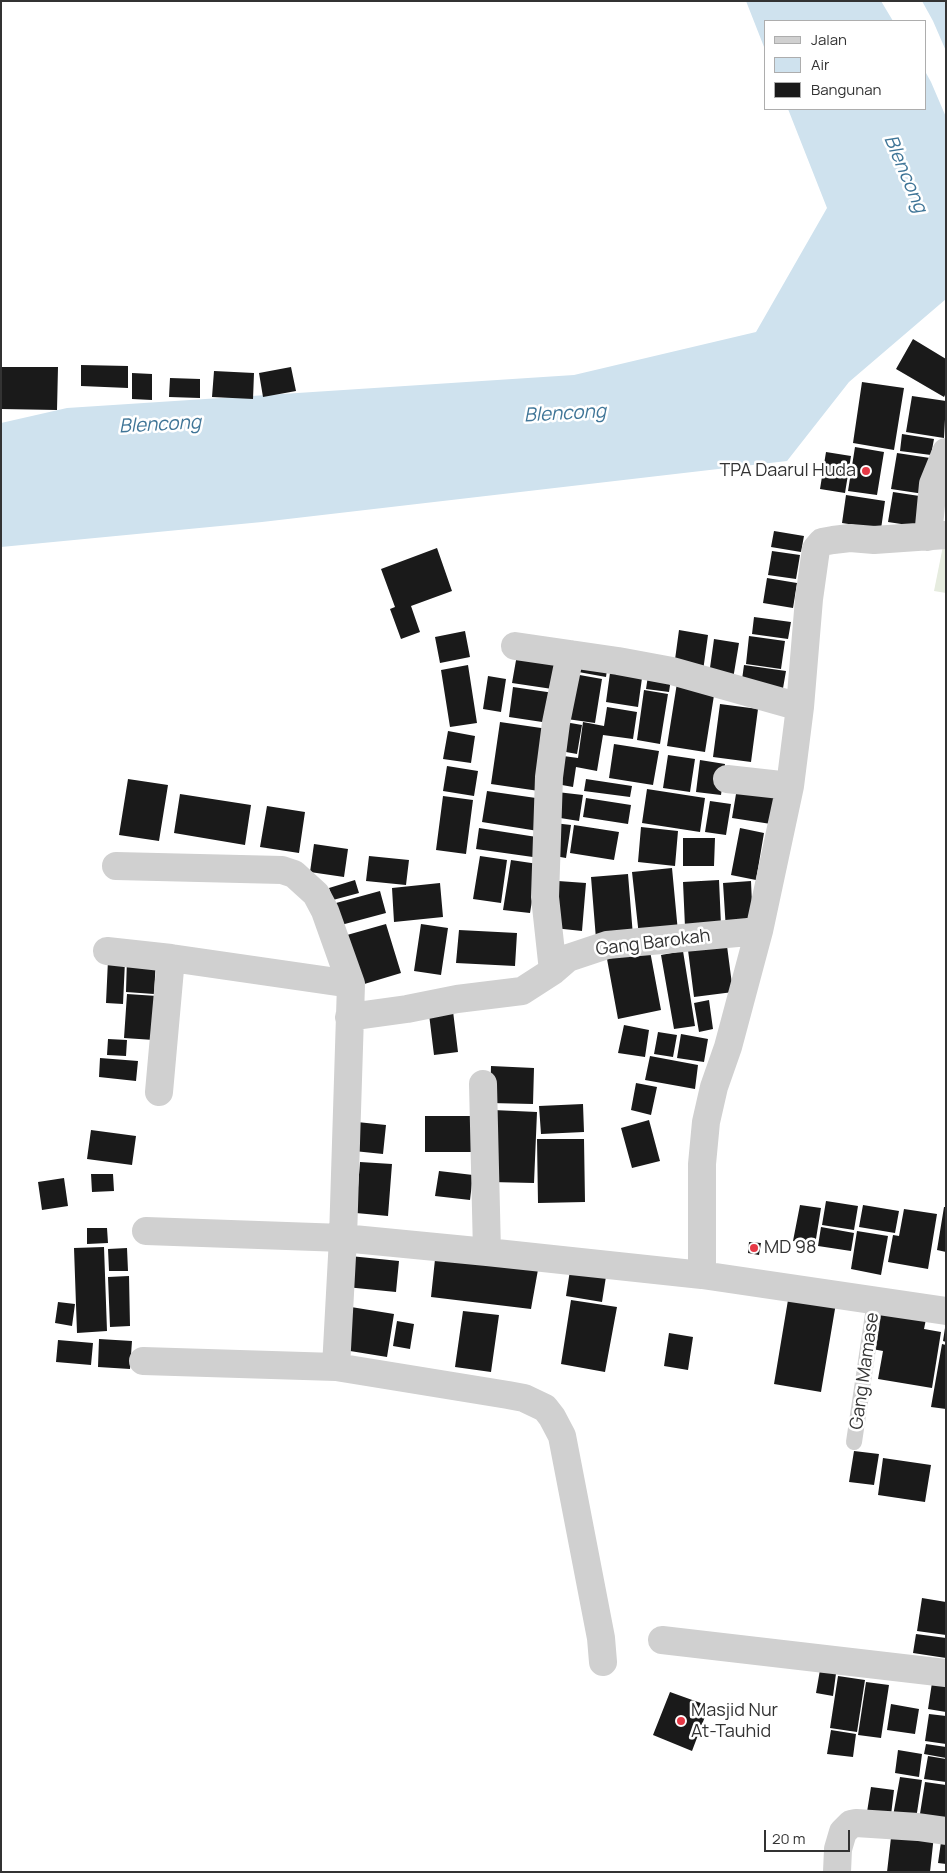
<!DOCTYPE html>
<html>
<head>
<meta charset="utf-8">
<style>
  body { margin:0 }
  #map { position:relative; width:947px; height:1873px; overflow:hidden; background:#fff; font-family:Manrope,sans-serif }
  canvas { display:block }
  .frame { position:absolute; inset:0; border:2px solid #333; pointer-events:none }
  .legend { position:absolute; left:764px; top:20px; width:162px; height:90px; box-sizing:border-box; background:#fff; border:1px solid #adadad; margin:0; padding:6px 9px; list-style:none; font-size:15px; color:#333 }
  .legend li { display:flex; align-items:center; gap:10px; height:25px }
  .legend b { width:25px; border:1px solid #adadad }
  .scale { position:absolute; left:764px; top:1830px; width:86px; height:22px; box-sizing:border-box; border:2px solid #333; border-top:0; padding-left:6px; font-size:15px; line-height:18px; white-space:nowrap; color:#333; -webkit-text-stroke:4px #fff; paint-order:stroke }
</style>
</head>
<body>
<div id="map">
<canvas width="947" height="1873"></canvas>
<div class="frame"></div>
<ul class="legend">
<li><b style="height:6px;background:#d0d0d0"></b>Jalan</li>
<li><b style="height:14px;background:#cfe2ee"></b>Air</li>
<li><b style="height:14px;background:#1a1a1a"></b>Bangunan</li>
</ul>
<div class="scale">20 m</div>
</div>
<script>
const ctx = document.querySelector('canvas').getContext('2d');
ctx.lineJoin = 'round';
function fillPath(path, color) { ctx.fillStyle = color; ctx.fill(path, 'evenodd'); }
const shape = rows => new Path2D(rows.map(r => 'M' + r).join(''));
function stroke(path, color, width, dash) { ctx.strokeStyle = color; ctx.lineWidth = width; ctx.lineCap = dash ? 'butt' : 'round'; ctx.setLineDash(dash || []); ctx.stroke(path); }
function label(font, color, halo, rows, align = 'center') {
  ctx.font = font + ' Manrope,sans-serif'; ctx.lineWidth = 5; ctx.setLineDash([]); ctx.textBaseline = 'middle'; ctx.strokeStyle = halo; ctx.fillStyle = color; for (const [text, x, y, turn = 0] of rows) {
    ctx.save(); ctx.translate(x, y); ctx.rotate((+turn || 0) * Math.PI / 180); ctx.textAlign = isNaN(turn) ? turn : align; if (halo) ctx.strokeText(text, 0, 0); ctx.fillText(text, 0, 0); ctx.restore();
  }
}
const green = shape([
  [943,546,946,547,946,593,934,591]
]);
const water = shape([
  [746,1,881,1,893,21,766,21,766,52],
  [922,1,946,1,946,51,933,21],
  [926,73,931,82,946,117,946,299,849,382,787,461,262,522,1,547,1,423,67,408,574,375,756,332,827,208,788,109,926,109]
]);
const building = shape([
  [913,339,946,359,946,393,944,397,896,369],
  [81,365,128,366,128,388,81,386],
  [1,367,58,367,57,410,1,409],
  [291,367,296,391,263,397,259,373],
  [214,371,254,373,253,399,212,397],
  [132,373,152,374,152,400,132,399],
  [170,378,200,379,200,398,169,397],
  [862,382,904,388,894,450,853,443],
  [912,396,946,401,944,438,906,432],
  [902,434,934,439,931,455,900,451],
  [855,447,884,452,877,495,848,491],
  [826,452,851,456,845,493,820,489],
  [897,453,930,458,924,494,891,489],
  [893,492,926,497,921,527,888,522],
  [846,495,885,501,881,529,842,523],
  [774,531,804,536,801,552,771,547],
  [437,548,452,591,411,606,420,632,401,639,390,609,395,607,381,569],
  [772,551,800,555,796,579,768,575],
  [767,578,797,583,793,608,763,603],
  [754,617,791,622,788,639,752,634],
  [679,630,708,635,703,671,674,667],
  [465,631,470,657,440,663,435,637],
  [749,636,785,641,781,669,746,664],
  [714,639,739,643,733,679,709,675],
  [518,649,565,656,559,690,512,683],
  [575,659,608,663,606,677,573,671],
  [468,665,477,723,450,727,441,670],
  [744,665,786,671,782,694,741,687],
  [649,669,672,672,669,692,646,689],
  [610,673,642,678,638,707,606,702],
  [574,674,602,679,595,723,567,719],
  [488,676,506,679,501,712,483,709],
  [677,683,715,689,705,752,667,746],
  [513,687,554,693,549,723,509,717],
  [644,690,668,694,660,744,637,740],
  [720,704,758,709,751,762,713,757],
  [607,707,637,712,633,739,603,735,597,771,576,767,573,787,551,783,556,755,578,758,583,722,604,726],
  [559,721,582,725,577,754,555,750],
  [500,722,548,729,539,791,491,784],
  [448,731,475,736,471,763,443,759],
  [614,744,659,751,653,785,609,778],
  [668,755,695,759,690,792,663,788],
  [700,760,725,764,721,795,696,792],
  [447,766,478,771,474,796,443,791],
  [128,779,168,785,159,841,119,835],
  [586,779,632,786,630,797,584,791],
  [737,788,776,793,771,824,732,818],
  [647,789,705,798,700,832,642,823],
  [487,791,543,799,538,831,482,822],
  [557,792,583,795,579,821,554,817],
  [180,794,251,805,245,845,174,833],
  [443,796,473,800,466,854,436,850],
  [586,798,631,805,628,824,583,817],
  [710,801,731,804,726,835,705,832],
  [267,806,305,812,299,853,260,847],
  [554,823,571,825,566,858,549,855],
  [574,825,619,832,614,860,570,853],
  [641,827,678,831,675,866,638,862],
  [479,828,543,838,540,858,476,849],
  [740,828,764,833,756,880,731,875],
  [683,838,715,838,714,866,683,866],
  [314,844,348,849,344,877,310,872],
  [369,856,409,860,406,885,366,881],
  [480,856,507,860,501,903,473,899],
  [511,860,538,864,530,913,503,910],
  [672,868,678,932,639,936,632,872],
  [628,874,633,936,596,939,591,877],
  [355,880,359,893,333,900,329,888],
  [719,880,721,925,685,927,683,882],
  [558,881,586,883,582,931,554,928],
  [751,881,753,928,726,930,723,883],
  [440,883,443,917,394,922,392,888],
  [380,891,386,913,341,925,336,903],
  [386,924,401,973,361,985,347,935],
  [421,924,448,928,441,975,414,971],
  [459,930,517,933,515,966,456,963],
  [727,946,733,992,694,997,688,950],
  [650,951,661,1010,618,1019,607,959],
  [683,951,695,1026,674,1029,661,955],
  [127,958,156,959,154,994,126,992],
  [108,960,125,961,123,1004,106,1003],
  [127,994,157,996,154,1040,124,1038],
  [709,1000,713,1029,699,1032,694,1003],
  [452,1003,458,1052,434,1055,428,1006],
  [624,1025,649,1030,645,1057,618,1053],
  [658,1032,677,1035,673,1057,654,1054],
  [681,1034,708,1039,704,1062,677,1058],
  [108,1039,127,1040,126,1056,107,1055],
  [650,1056,698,1065,695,1089,645,1080],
  [100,1058,138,1061,136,1081,99,1077],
  [491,1066,534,1068,533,1104,490,1103],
  [636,1083,657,1087,651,1115,631,1110],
  [583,1104,584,1132,541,1134,539,1106],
  [493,1110,537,1112,534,1183,491,1182],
  [425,1116,475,1116,475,1152,425,1152],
  [649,1120,660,1161,632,1168,621,1128],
  [357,1122,386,1125,383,1154,354,1151],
  [91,1130,136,1136,132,1165,87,1159],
  [537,1139,584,1139,585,1202,538,1203],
  [360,1162,392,1164,388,1216,356,1213],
  [439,1171,473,1175,470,1200,435,1196],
  [91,1174,113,1174,114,1191,92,1192],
  [64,1178,68,1206,42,1210,38,1182],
  [826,1201,858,1206,854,1230,822,1225],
  [800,1205,821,1208,815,1245,793,1241],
  [863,1205,899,1211,895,1233,859,1227],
  [944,1207,946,1207,946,1252,937,1250],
  [904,1209,937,1214,928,1269,888,1262,893,1235,899,1236],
  [821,1227,854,1233,851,1251,818,1246],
  [87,1228,107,1228,108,1243,87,1244],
  [857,1231,888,1236,881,1275,851,1269],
  [749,1242,761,1243,759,1255,748,1253],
  [104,1247,107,1331,77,1333,74,1248],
  [127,1248,128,1271,109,1271,108,1249],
  [436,1250,539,1264,531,1309,431,1297],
  [350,1256,399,1261,396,1292,346,1287],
  [571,1264,607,1270,602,1302,566,1296],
  [129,1276,130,1326,110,1327,108,1277],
  [789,1294,836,1303,821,1392,774,1384],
  [571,1300,617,1307,605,1372,561,1364],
  [58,1302,75,1304,72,1326,55,1323],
  [351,1307,394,1314,387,1357,344,1350],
  [880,1307,927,1314,924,1329,941,1332,932,1388,878,1379,883,1351,872,1349],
  [463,1311,499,1315,491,1372,455,1367],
  [397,1321,414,1324,410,1349,393,1346],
  [945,1328,946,1328,946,1342,943,1341],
  [669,1333,693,1337,688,1370,664,1366],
  [99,1339,132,1341,130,1369,98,1367],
  [58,1340,93,1343,91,1365,56,1362],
  [942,1344,946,1345,946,1409,931,1407],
  [854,1451,879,1454,874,1485,849,1482],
  [883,1458,931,1465,925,1502,878,1495],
  [922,1598,946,1602,946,1635,917,1631],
  [916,1634,946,1638,946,1658,913,1653],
  [821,1664,837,1666,833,1696,816,1693],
  [838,1676,865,1680,857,1732,830,1728],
  [933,1676,946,1678,946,1712,928,1709],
  [866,1682,889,1685,881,1738,858,1735],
  [670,1692,709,1706,692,1751,653,1735],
  [891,1704,919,1709,915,1734,887,1730],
  [929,1714,946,1716,946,1744,925,1741],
  [831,1730,856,1734,853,1757,827,1754],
  [926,1744,946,1747,946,1758,924,1754],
  [898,1750,922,1754,919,1777,895,1773],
  [928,1756,946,1759,946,1782,924,1779],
  [900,1777,922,1780,916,1819,893,1816],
  [925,1782,946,1785,946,1825,919,1820],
  [871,1787,894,1790,891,1815,867,1812],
  [892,1829,934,1835,930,1872,887,1872],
  [942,1835,946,1836,946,1864,938,1863]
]);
const lane = shape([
  [854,1442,875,1301]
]);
const street = shape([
  [928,537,933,484,946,452],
  [515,646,618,661,672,671,800,707],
  [727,779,790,786],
  [116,866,282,870,294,874,316,894,325,911,351,984,343,1238,336,1367],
  [107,951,171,958,351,984],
  [553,971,545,897,549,777,556,723,570,654],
  [349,1017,407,1009,457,999,522,991,553,971,568,958,607,945,759,931],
  [483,1084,487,1252],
  [159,1092,171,958],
  [146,1231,343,1238,487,1252,702,1275,946,1311],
  [702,1275,702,1164,706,1122,714,1087,728,1047,759,931,790,786,800,707,809,599,816,549,822,542,833,540,850,538,874,540,946,535],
  [143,1361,336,1367,508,1395,524,1398,545,1408,552,1417,562,1436,601,1638,603,1662],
  [662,1640,946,1673],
  [837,1872,838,1849,843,1832,851,1824,856,1823,918,1827,946,1831]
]);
const markers = [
  [866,471,5,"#e63946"],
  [754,1248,5,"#e63946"],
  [681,1721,5,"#e63946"]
];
const poiNames = [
  ["TPA Daarul Huda",856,471,"right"],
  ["MD 98",764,1248],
  ["Masjid Nur",691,1711],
  ["At-Tauhid",691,1732]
];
const streetNames = [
  ["Gang Barokah",653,943,-7],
  ["Gang Mamase",865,1371,-82]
];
const waterNames = [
  ["Blencong",905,174,67],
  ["Blencong",565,414,-3],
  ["Blencong",160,425,-3]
];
fillPath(green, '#e6ecdf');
fillPath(water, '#cfe2ee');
fillPath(building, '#1a1a1a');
stroke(lane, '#d0d0d0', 16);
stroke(street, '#d0d0d0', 28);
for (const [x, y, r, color] of markers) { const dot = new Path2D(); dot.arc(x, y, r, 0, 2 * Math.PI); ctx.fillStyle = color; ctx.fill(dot); stroke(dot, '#fff', 2); }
label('18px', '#333', '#fff', poiNames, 'left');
label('18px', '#333', '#fff', streetNames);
label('italic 19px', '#3f7597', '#fff', waterNames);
</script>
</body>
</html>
